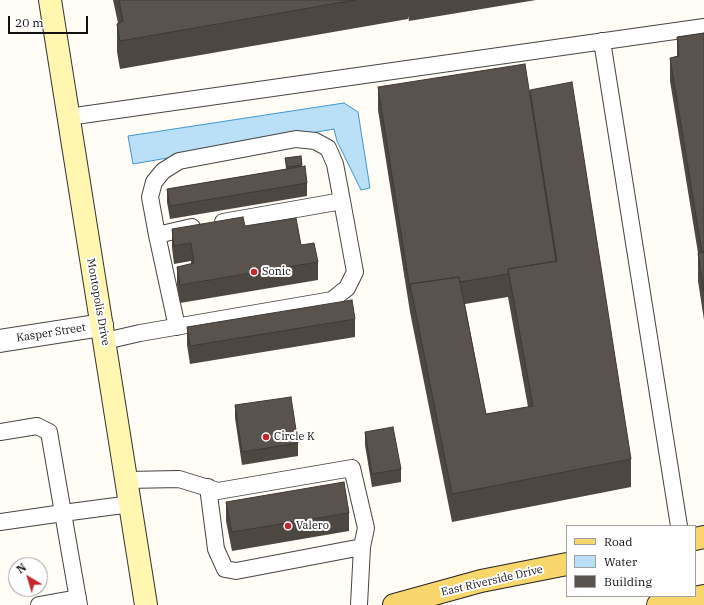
<!DOCTYPE html>
<html>
<head>
<meta charset="utf-8">
<style>
  body { margin:0 }
  #map { position:relative; width:704px; height:605px; overflow:hidden; background:#fffdf5; font-family:"IBM Plex Serif",serif }
  canvas { display:block }
  .legend { position:absolute; left:566px; top:525px; width:130px; height:72px; box-sizing:border-box; background:#fff; border:1px solid #a0a0a0; margin:0; padding:5px 7px; list-style:none; font-size:12px; color:#111 }
  .legend li { display:flex; align-items:center; gap:8px; height:20px }
  .legend b { width:20px; border:1px solid #a0a0a0 }
  .north { position:absolute; left:8px; top:557px; width:40px; height:40px; box-sizing:border-box; background:#fff; border:1px solid #a0a0a0; border-radius:50%; rotate:322deg; font-size:11px; font-weight:700; line-height:16px; text-align:center; color:#111 }
  .north::after { content:''; display:block; margin:auto; width:14px; height:18px; background:#c4262e; clip-path:polygon(50% 0,100% 100%,50% 72%,0 100%) }
  .scale { position:absolute; left:8px; top:16px; width:80px; height:18px; box-sizing:border-box; border:2px solid #111; border-top:0; padding-left:5px; font-size:12px; line-height:14px; white-space:nowrap; color:#111; -webkit-text-stroke:3px #fff; paint-order:stroke }
</style>
</head>
<body>
<div id="map">
<canvas width="704" height="605"></canvas>
<ul class="legend">
<li><b style="height:5px;background:#f9d66b"></b>Road</li>
<li><b style="height:11px;background:#b9e0f7"></b>Water</li>
<li><b style="height:11px;background:#5a524d"></b>Building</li>
</ul>
<div class="north">N</div>
<div class="scale">20 m</div>
</div>
<script>
const ctx = document.querySelector('canvas').getContext('2d');
ctx.lineJoin = 'round';
function fillPath(path, color) { ctx.fillStyle = color; ctx.fill(path, 'evenodd'); }
const shape = rows => new Path2D(rows.map(r => 'M' + r).join(''));
function stroke(path, color, width, dash) { ctx.strokeStyle = color; ctx.lineWidth = width; ctx.lineCap = dash ? 'butt' : 'round'; ctx.setLineDash(dash || []); ctx.stroke(path); }
function label(font, color, halo, rows, align = 'center') {
  ctx.font = font + ' "IBM Plex Serif",serif'; ctx.lineWidth = 4; ctx.setLineDash([]); ctx.textBaseline = 'middle'; ctx.strokeStyle = halo; ctx.fillStyle = color; for (const [text, x, y, turn = 0] of rows) {
    ctx.save(); ctx.translate(x, y); ctx.rotate((+turn || 0) * Math.PI / 180); ctx.textAlign = isNaN(turn) ? turn : align; if (halo) ctx.strokeText(text, 0, 0); ctx.fillText(text, 0, 0); ctx.restore();
  }
}
const water = shape([
  [344,103,358,112,370,188,361,190,337,141,334,129,133,164,128,136,344,103]
]);
const lane = shape([
  [602,41,679,526],
  [68,117,704,27],
  [157,235,150,197,154,182,163,171,179,161,296,139,315,141,328,148,335,164,342,201],
  [177,327,157,235,192,227],
  [105,341,140,333,332,300,347,288,355,272,342,201,223,222],
  [0,432,37,426,49,432,63,513,131,504],
  [127,480,179,479,218,491,352,468,366,528,362,547,359,605],
  [208,487,216,549,225,569,236,571,362,547],
  [0,522,63,513,79,605],
  [39,605,78,598]
]);
const street = shape([
  [0,341,102,325]
]);
const secondary = shape([
  [50,0,146,605]
]);
const primary = shape([
  [695,539,704,537],
  [394,605,481,581,567,564],
  [658,605,704,596]
]);
const wall = shape([
  [113,0,536,0,409,21,408,16,408,19,120,69,117,52,117,24,118,23],
  [704,33,704,320,698,281,698,253,670,81,670,58,677,56,677,37],
  [378,87,530,95,530,90,631,459,631,487,452,522,410,312,378,110],
  [508,297,528,407,486,414,465,304],
  [301,156,302,167,307,183,307,196,170,219,167,202,167,189,286,169,285,158],
  [245,226,301,245,318,262,318,280,180,303,177,285,177,267,191,264,191,261,174,264,172,248,172,229],
  [355,319,355,337,190,364,187,345,187,327],
  [235,405,298,443,298,456,242,465,235,418],
  [365,432,401,469,401,482,372,487,365,445],
  [226,502,349,513,349,531,232,551,226,521]
]);
const building = shape([
  [119,0,355,0,120,41,117,24,123,21,119,0],
  [704,33,704,252,702,252,670,58,679,56,677,37,704,33],
  [525,64,556,261,508,269,508,274,460,282,459,277,410,284,410,290,378,87,525,64],
  [572,82,631,459,452,494,410,284,459,277,486,414,533,406,508,269,557,261,530,90,572,82],
  [301,156,302,165,287,167,285,158,301,156],
  [305,166,307,183,170,206,167,189,305,166],
  [243,217,245,226,296,218,301,245,314,243,318,262,180,285,177,267,194,263,191,243,174,246,172,229,243,217],
  [704,252,704,292,698,253,704,252],
  [352,300,355,319,190,346,187,327,352,300],
  [291,397,298,443,242,452,235,405,291,397],
  [393,427,401,469,372,474,365,432,393,427],
  [344,482,349,513,232,532,226,502,344,482]
]);
const markers = [
  [254,272,4,"#c4262e"],
  [266,437,4,"#c4262e"],
  [288,526,4,"#c4262e"]
];
const poiNames = [
  ["Sonic",262,272],
  ["Circle K",274,437],
  ["Valero",296,526]
];
const streetNames = [
  ["Montopolis Drive",98,302,80],
  ["Kasper Street",51,333,-9],
  ["East Riverside Drive",492,581,-13]
];
fillPath(water, '#b9e0f7');
stroke(water, '#3f96cf', 1);
stroke(lane, '#444', 18);
stroke(street, '#444', 24);
stroke(secondary, '#333', 24);
stroke(primary, '#222', 24);
stroke(lane, '#fff', 16);
stroke(street, '#fff', 22);
stroke(secondary, '#fff6b0', 22);
stroke(primary, '#f9d66b', 22);
fillPath(wall, '#4d4742');
fillPath(building, '#5a524d');
stroke(building, '#3f3936', 1);
for (const [x, y, r, color] of markers) { const dot = new Path2D(); dot.arc(x, y, r, 0, 2 * Math.PI); ctx.fillStyle = color; ctx.fill(dot); stroke(dot, '#fff', 1.5); }
label('11px', '#111', '#fff', poiNames, 'left');
label('11px', '#111', '#fff', streetNames);
</script>
</body>
</html>
